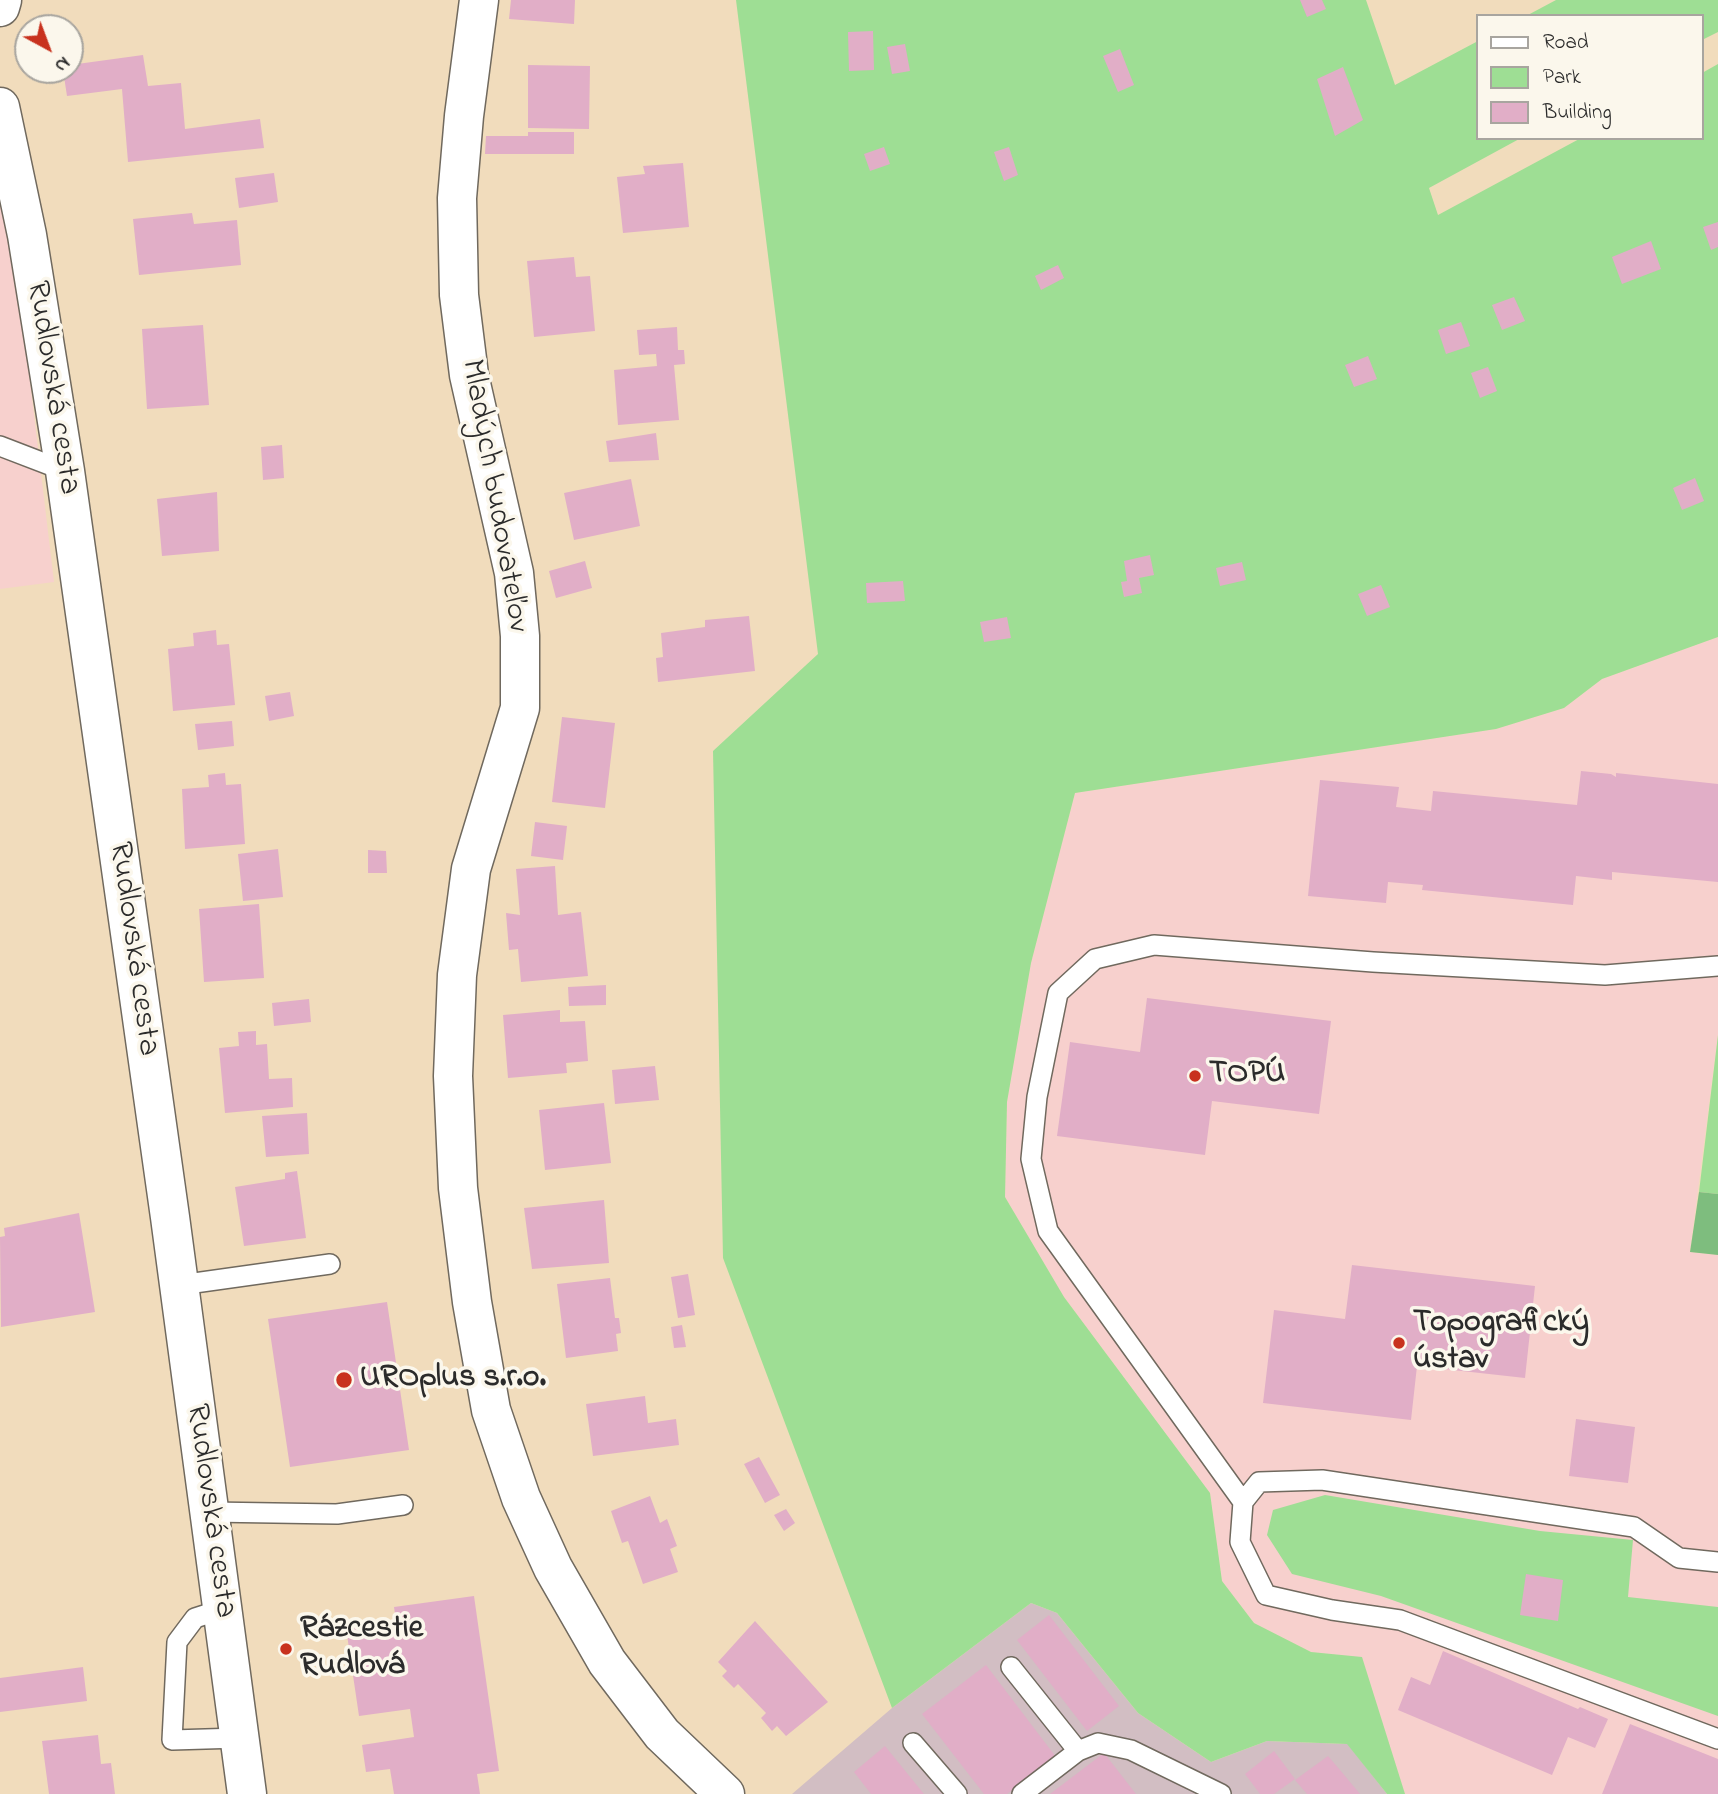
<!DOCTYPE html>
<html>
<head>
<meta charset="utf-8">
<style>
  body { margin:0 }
  #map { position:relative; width:1718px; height:1794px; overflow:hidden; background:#f1dcbc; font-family:"Indie Flower",sans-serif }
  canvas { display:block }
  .legend { position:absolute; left:1476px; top:14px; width:228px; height:126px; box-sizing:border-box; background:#fbf7ec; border:2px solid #a8a59f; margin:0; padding:9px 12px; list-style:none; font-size:21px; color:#2b2b2b }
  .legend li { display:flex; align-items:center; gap:14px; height:35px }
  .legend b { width:35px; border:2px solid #a8a59f }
  .north { position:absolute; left:14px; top:14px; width:70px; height:70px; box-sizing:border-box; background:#fbf7ec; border:2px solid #a8a59f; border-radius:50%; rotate:139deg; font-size:19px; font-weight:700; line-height:28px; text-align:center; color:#2b2b2b }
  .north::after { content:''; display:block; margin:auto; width:24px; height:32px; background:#c8321e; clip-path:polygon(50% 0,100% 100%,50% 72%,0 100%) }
</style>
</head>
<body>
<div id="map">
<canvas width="1718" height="1794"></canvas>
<ul class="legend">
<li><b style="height:9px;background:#fff"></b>Road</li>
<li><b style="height:19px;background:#9ede94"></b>Park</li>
<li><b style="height:19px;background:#e1aec7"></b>Building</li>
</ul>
<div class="north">N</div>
</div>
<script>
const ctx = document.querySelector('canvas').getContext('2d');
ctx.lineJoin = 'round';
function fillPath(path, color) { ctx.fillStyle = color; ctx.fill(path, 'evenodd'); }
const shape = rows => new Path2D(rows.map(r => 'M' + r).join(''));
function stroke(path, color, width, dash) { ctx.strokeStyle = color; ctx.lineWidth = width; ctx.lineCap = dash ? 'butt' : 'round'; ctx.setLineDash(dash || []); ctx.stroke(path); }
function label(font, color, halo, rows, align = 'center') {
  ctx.font = font + ' "Indie Flower",sans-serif'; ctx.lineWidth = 7; ctx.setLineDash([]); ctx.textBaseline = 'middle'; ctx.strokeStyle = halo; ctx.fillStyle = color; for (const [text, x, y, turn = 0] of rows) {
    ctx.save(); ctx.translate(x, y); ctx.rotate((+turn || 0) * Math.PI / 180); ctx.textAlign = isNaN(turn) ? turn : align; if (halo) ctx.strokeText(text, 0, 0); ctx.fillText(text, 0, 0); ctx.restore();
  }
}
const built = shape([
  [0,130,54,582,0,589],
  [1718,637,1718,1034,1690,1252,1718,1255,1718,1794,1405,1794,1362,1658,1311,1652,1254,1623,1222,1581,1210,1493,1064,1297,1005,1197,1007,1102,1031,963,1075,793,1496,729,1564,708,1602,679]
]);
const industrial = shape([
  [1031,1603,1057,1613,1138,1713,1211,1762,1267,1741,1348,1744,1387,1794,792,1794,892,1708]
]);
const green = shape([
  [736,0,1366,0,1395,85,1478,41,1478,138,1521,138,1429,188,1438,215,1581,138,1702,138,1702,73,1718,64,1718,637,1602,679,1564,708,1496,729,1075,793,1031,963,1007,1102,1005,1197,1064,1297,1210,1493,1222,1581,1254,1623,1311,1652,1362,1657,1405,1794,1387,1794,1347,1744,1267,1741,1211,1762,1138,1713,1057,1613,1031,1603,892,1708,723,1258,713,751,818,654],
  [1556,0,1718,0,1718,32,1702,40,1702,16,1526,16],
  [1718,1035,1718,1194,1699,1192],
  [1325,1495,1540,1531,1633,1540,1628,1597,1718,1607,1718,1716,1381,1596,1292,1574,1267,1535,1273,1510]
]);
const forest = shape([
  [1699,1192,1718,1194,1718,1255,1690,1252]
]);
const building = shape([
  [511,0,575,0,574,24,509,19],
  [1300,0,1322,0,1326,9,1307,17],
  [873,31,874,70,849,71,848,32],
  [905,44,910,71,892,74,887,47],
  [1120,49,1134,85,1118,92,1103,56],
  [143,55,148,86,181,83,185,129,260,119,264,148,128,162,122,89,67,96,63,70,70,70,70,65],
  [528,65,590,66,589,129,528,128],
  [1343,67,1363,120,1335,136,1317,79],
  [528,132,574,132,574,154,485,154,486,136,528,136],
  [884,147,890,164,870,171,864,154],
  [1009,147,1018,175,1004,181,994,152],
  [683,163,689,227,623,233,617,177,645,174,643,166],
  [274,173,278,202,239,208,235,178],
  [192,213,194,224,237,220,241,265,139,275,133,219],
  [1718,222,1718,247,1711,250,1703,227],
  [1651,241,1661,269,1622,284,1612,257],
  [574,257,576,277,590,276,595,331,534,337,527,261],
  [1058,265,1064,278,1041,290,1035,276],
  [1514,297,1525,321,1502,330,1492,305],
  [1461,322,1470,346,1446,354,1438,330],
  [203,325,209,405,147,409,142,329],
  [677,327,678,350,684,350,685,364,674,365,679,420,618,425,614,370,657,366,656,354,639,355,637,330],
  [1368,356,1377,379,1354,387,1345,365],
  [1488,367,1497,391,1480,398,1471,373],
  [656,433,659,460,609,462,606,441],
  [282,445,284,478,263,480,261,447],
  [1695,478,1704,501,1682,510,1673,488],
  [631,479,640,526,574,540,564,493],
  [217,492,219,551,162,556,157,499],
  [1150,555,1154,575,1139,578,1142,593,1124,597,1121,582,1127,581,1124,561],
  [585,561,592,588,556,598,549,571],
  [1242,562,1246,580,1220,586,1216,568],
  [903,581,905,601,867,603,866,583],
  [1381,585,1390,607,1367,616,1358,594],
  [749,616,755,671,658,682,656,658,663,657,661,633,705,627,705,620],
  [1007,617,1011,638,984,642,980,622],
  [216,630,217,645,229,644,235,705,173,711,168,649,194,646,193,633],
  [290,692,294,716,269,721,265,696],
  [562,717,615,723,605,808,552,802],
  [232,721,234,746,198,750,195,724],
  [1581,771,1611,774,1616,777,1616,773,1718,784,1718,882,1612,872,1612,880,1576,876,1573,905,1422,890,1423,885,1388,882,1386,903,1308,896,1320,780,1399,787,1396,807,1431,811,1433,791,1577,805],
  [225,773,226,785,241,784,245,844,185,849,182,789,209,787,208,775],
  [535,822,567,826,563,860,531,856],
  [278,849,283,897,243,901,238,854],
  [368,850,386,851,387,873,368,873],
  [555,866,558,915,581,912,588,976,521,982,518,949,509,950,506,913,520,915,516,869],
  [259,904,264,978,204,982,199,909],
  [606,985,606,1005,569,1006,568,987],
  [1147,998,1331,1021,1319,1114,1212,1101,1205,1155,1057,1136,1070,1042,1140,1052],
  [309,999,311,1022,274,1026,272,1003],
  [560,1010,560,1022,585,1021,588,1061,566,1063,567,1073,508,1078,503,1015],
  [256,1031,256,1045,267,1044,269,1079,292,1078,293,1107,225,1113,219,1048,239,1046,238,1032],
  [655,1066,659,1100,615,1104,612,1070],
  [604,1103,611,1163,545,1170,539,1110],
  [307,1113,309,1154,266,1157,262,1116],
  [297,1171,306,1238,244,1246,235,1187,285,1179,285,1173],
  [604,1200,609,1263,532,1269,524,1208],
  [79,1213,95,1312,1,1327,0,1237,5,1236,4,1228],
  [1352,1265,1535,1286,1525,1378,1417,1366,1411,1420,1263,1403,1274,1310,1345,1319],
  [688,1274,695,1315,678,1318,671,1277],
  [610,1278,615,1318,619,1318,621,1333,616,1334,618,1351,566,1358,557,1284],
  [387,1302,409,1450,290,1467,268,1319],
  [682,1325,686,1347,674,1348,671,1327],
  [645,1396,648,1423,676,1419,679,1445,593,1456,586,1404],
  [1576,1419,1635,1427,1628,1483,1569,1476],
  [759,1457,780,1495,765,1503,744,1464],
  [650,1496,660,1523,667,1519,677,1546,670,1549,678,1572,643,1584,628,1541,622,1543,611,1511],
  [786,1509,795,1523,784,1531,774,1515],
  [1526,1574,1563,1580,1558,1621,1520,1615],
  [474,1596,499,1771,477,1774,480,1794,394,1794,390,1769,366,1772,362,1745,414,1737,410,1709,359,1716,346,1628,396,1621,394,1607],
  [1049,1615,1119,1706,1087,1731,1017,1640],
  [755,1621,828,1702,786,1736,777,1726,772,1731,761,1718,766,1713,738,1684,734,1688,722,1676,727,1671,718,1662],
  [1443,1651,1578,1709,1580,1707,1608,1719,1595,1748,1568,1737,1552,1775,1398,1710,1411,1677,1430,1685],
  [986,1665,1056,1757,1007,1794,984,1794,922,1714],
  [83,1667,87,1701,0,1712,0,1678],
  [1630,1724,1718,1759,1718,1794,1602,1794],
  [98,1735,101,1764,111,1763,115,1794,49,1794,42,1741],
  [885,1746,915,1783,924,1794,871,1794,854,1772],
  [1274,1751,1295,1779,1274,1794,1260,1794,1245,1774],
  [1104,1753,1136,1794,1050,1794],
  [1328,1756,1340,1770,1360,1794,1307,1794,1295,1780]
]);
const lane = shape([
  [0,446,65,471],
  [180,1285,330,1264],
  [1243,1502,1048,1231,1031,1159,1037,1097,1058,993,1095,959,1154,945,1373,962,1605,975,1718,966],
  [210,1512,337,1514,403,1505],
  [1718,1562,1679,1558,1634,1527,1322,1480,1259,1482,1243,1502,1240,1542,1266,1595,1332,1610,1400,1620,1718,1739],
  [223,1609,195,1618,177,1642,172,1740,239,1738],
  [1011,1667,1078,1751],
  [913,1743,957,1794],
  [1022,1794,1078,1751,1098,1743,1131,1750,1221,1794]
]);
const street = shape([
  [479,0,464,116,457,198,459,295,469,375,514,573,520,636,520,708,471,869,457,975,453,1076,458,1188,472,1302,491,1410,521,1498,553,1568,607,1662,662,1734,725,1794],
  [0,7,2,0]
]);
const secondary = shape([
  [0,107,27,235,65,471,170,1217,247,1794]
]);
const markers = [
  [1195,1076,7,"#c8321e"],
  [1399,1343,7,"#c8321e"],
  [344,1380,9,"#c8321e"],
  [286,1649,7,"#c8321e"]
];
const streetNames = [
  ["Rudlovská cesta",51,388,81],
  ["Mladých budovateľov",493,496,80],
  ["Rudlovská cesta",132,949,82],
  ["Rudlovská cesta",209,1511,82]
];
const poiNames = [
  ["TOPÚ",1209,1076],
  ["Topografický",1413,1325],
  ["ústav",1413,1362],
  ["UROplus s.r.o.",360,1380],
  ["Rázcestie",300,1631],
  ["Rudlová",300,1668]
];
fillPath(built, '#f7d0cd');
fillPath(industrial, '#d2bec3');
fillPath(green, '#9ede94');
fillPath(forest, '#7ebd7e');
fillPath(building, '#e1aec7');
stroke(lane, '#70695e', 22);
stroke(street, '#70695e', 41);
stroke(secondary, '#70695e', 41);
stroke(lane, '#fff', 19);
stroke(street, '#fff', 38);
stroke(secondary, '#fff', 38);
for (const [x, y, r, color] of markers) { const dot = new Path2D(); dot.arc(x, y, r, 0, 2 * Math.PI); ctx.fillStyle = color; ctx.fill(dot); stroke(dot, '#fbf7ec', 2.5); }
label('32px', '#2b2b2b', '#fbf7ec', streetNames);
label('bold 32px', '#2b2b2b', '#fbf7ec', poiNames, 'left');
</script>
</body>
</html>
